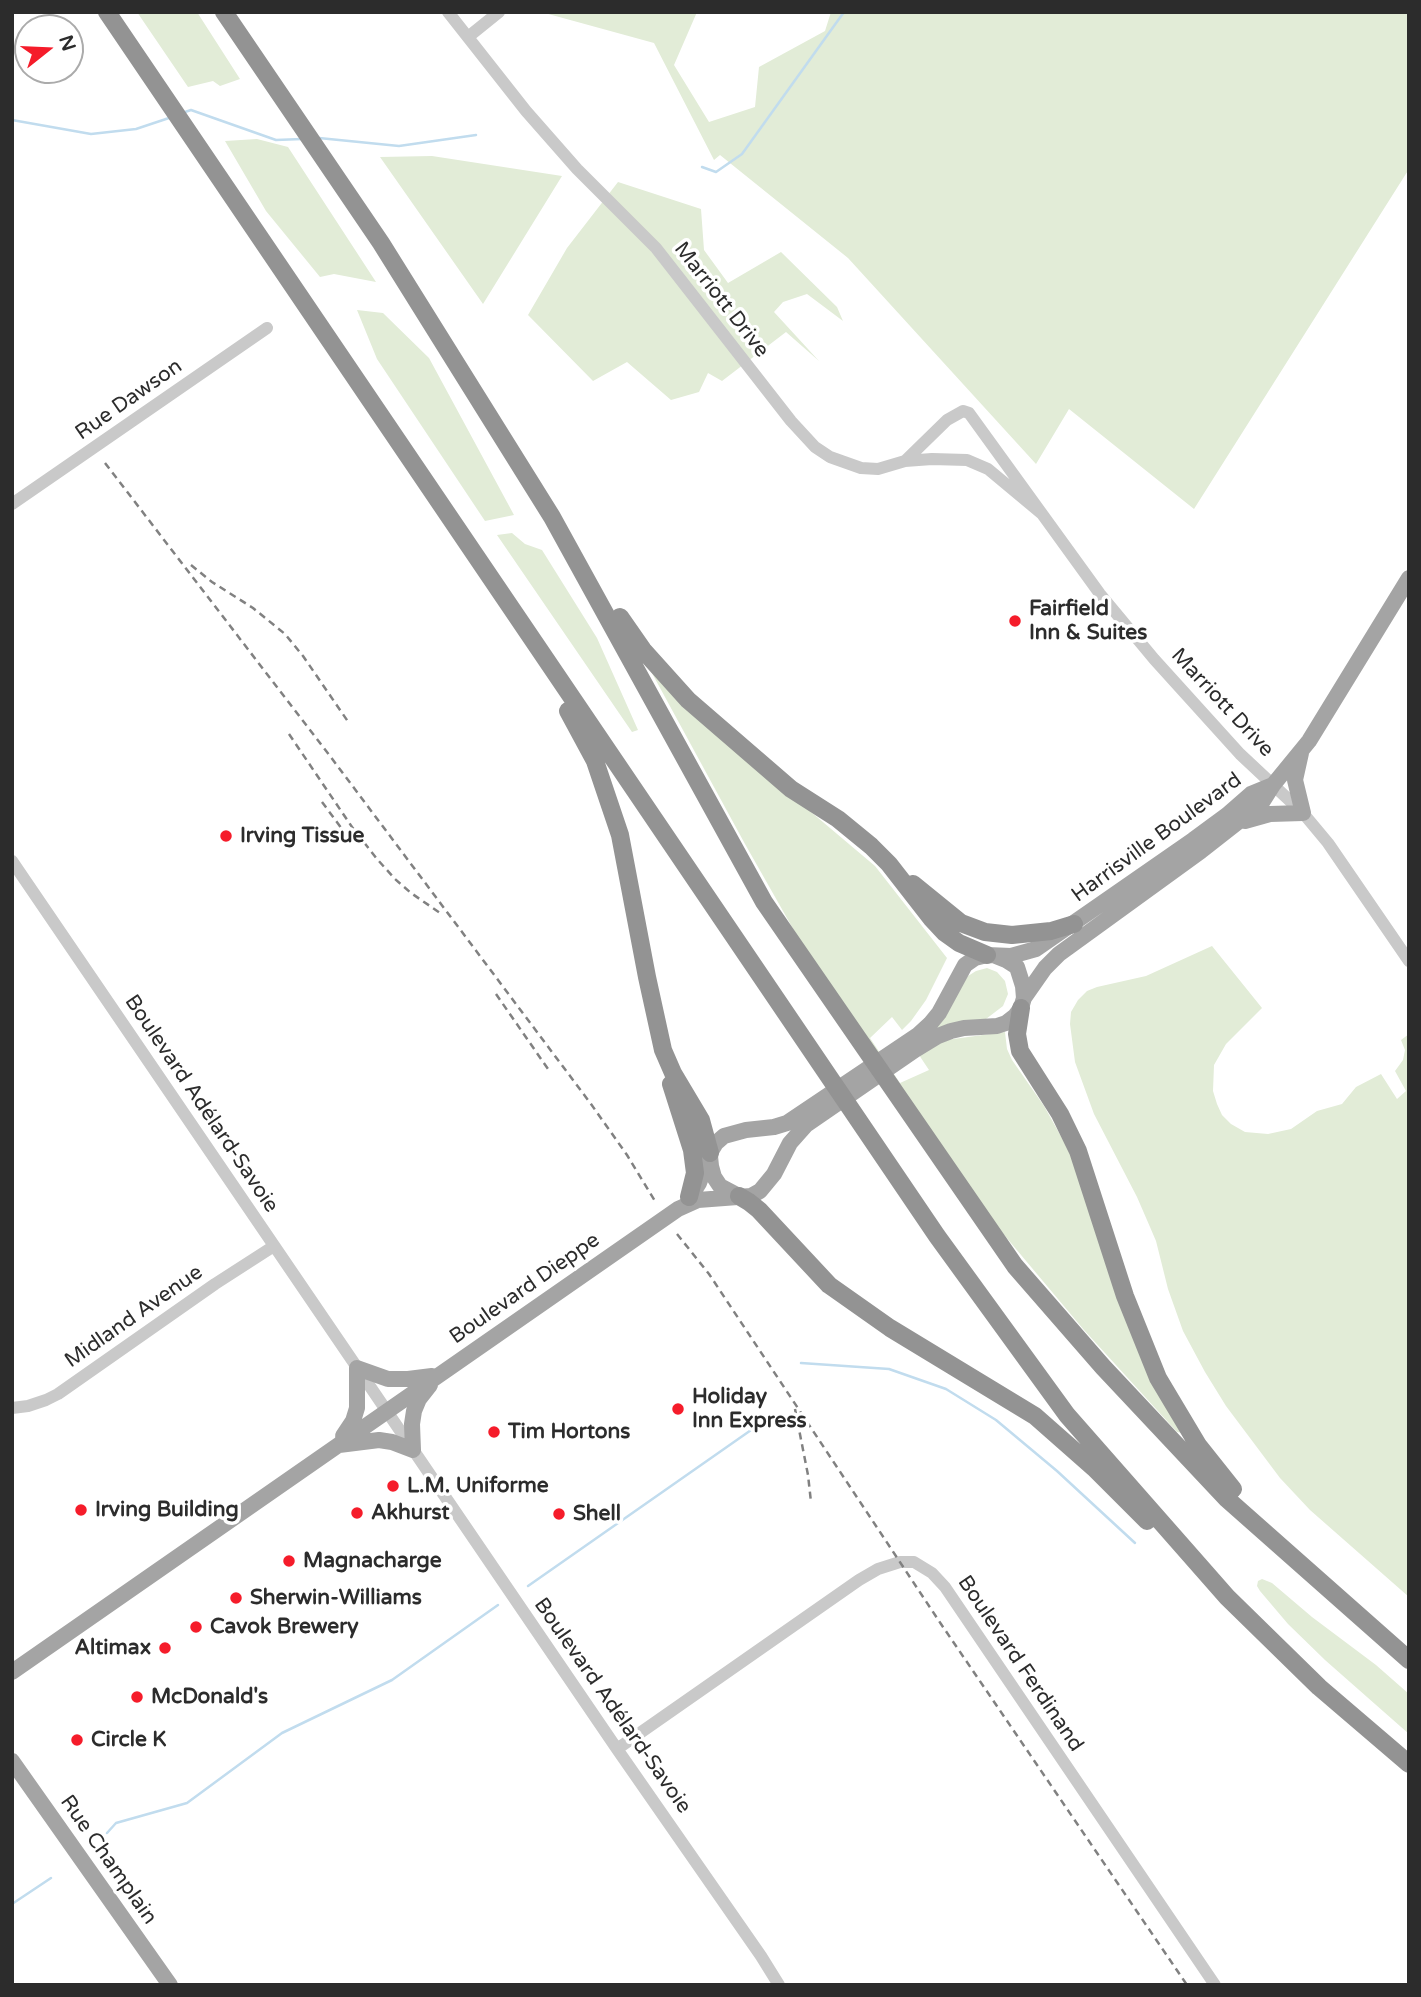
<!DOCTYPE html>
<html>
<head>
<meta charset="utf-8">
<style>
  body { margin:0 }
  #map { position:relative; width:1421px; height:1997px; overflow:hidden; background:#fff; font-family:"Varela Round",sans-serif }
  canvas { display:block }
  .frame { position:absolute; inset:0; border:14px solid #2c2c2c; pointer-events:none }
  .north { position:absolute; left:14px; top:14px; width:70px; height:70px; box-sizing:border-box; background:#fff; border:2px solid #ababab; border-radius:50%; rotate:72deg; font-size:19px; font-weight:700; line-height:28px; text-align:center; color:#2c2c2c }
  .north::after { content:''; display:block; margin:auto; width:24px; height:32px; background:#f51c2a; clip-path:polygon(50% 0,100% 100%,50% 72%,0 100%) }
</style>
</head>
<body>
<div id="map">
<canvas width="1421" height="1997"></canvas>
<div class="frame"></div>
<div class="north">N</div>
</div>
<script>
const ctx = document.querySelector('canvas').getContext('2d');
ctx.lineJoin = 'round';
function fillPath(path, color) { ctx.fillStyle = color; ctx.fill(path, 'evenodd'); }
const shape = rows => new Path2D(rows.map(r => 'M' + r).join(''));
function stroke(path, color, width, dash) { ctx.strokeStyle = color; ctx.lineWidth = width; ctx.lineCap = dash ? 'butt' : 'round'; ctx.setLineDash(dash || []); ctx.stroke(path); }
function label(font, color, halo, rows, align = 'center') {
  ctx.font = font + ' "Varela Round",sans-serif'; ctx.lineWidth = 7; ctx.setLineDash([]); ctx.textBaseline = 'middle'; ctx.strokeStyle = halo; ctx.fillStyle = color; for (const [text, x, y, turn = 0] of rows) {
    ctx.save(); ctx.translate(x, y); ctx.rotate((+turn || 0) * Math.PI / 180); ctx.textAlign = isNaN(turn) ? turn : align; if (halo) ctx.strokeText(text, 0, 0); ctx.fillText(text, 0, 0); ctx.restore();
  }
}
const green = shape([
  [137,12,197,12,240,79,220,86,213,81,188,87],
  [541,12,697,12,674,65,709,122,755,107,759,67,825,31,831,12,1409,12,1409,169,1194,509,1069,409,1036,464,848,258,720,155,714,160,654,43],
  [257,139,288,147,376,282,334,274,320,277,266,211,225,141],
  [432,156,562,176,483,304,380,157],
  [618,182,701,209,704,250,728,283,781,252,837,307,843,321,807,294,783,302,774,312,819,361,786,332,722,381,708,373,699,392,671,400,627,362,593,381,528,315,567,248],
  [357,310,383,313,429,358,514,515,485,521,377,359],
  [512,533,525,544,542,550,597,638,638,730,632,732,497,535],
  [647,664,798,801,875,866,947,958,926,1000,911,1021,902,1030,892,1017,870,1038,900,1083,929,1070,919,1055,946,1040,1005,1032,1007,1049,1012,1060,1044,1106,1067,1147,1078,1172,1182,1433,1177,1432,1084,1330,995,1224,800,941,745,844],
  [1212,946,1262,1008,1226,1044,1214,1065,1213,1091,1217,1104,1222,1115,1231,1124,1245,1132,1268,1134,1291,1129,1317,1111,1342,1104,1356,1087,1381,1074,1397,1099,1406,1091,1395,1071,1403,1060,1405,1050,1401,1040,1409,1034,1409,1597,1310,1510,1280,1478,1226,1406,1205,1372,1183,1331,1168,1289,1156,1241,1150,1227,1137,1197,1094,1114,1075,1062,1070,1024,1071,1012,1078,1000,1087,991,1097,987,1146,976],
  [987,968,997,972,1005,981,1008,994,1003,1006,986,1019,937,1029,935,1026,968,976,976,971],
  [1262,1579,1272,1583,1312,1617,1376,1665,1409,1694,1409,1734,1325,1660,1288,1624,1260,1591,1257,1586,1258,1581]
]);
const stream = shape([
  [185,112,191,110,276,140,302,139],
  [12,120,91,134,136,129,172,117],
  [319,138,399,146,476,135],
  [702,167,716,172,742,154,844,12],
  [801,1363,889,1369,946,1389,996,1420,1057,1471,1135,1543],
  [528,1586,764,1421],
  [107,1833,116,1823,187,1803,282,1733,392,1680,498,1605],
  [12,1904,51,1878]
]);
const minor = shape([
  [448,12,526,111,577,169,656,248,791,421,815,447,830,457,861,468,878,469,905,461,932,459,967,460,988,469,1042,514],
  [468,37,499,12],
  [905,461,947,420,963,411,969,413,1100,594,1154,659,1240,754,1303,813,1328,843,1409,961],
  [12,504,267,328],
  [12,861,617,1749,761,1956,779,1985],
  [12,1408,28,1406,46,1400,58,1394,215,1284,274,1246],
  [617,1749,859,1580,878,1569,900,1562,914,1562,932,1573,945,1587,1215,1985]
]);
const major = shape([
  [1245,821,1270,814,1303,813,1295,780,1301,753],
  [1024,998,1045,968,1059,954,1201,851,1261,804,1273,785,1309,741,1409,578],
  [710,1156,711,1166,714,1177,720,1186,737,1195],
  [694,1191,699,1183,710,1153,716,1143,724,1136,746,1130,774,1127,787,1123,918,1035,930,1024,939,1013,965,965,975,958,987,955,1011,956,1036,949,1193,840,1227,815,1251,794,1273,785],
  [343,1436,353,1421,357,1408,357,1368,388,1379,408,1379,432,1376],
  [339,1445,379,1440,392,1442,413,1450,412,1424,414,1411,419,1399,430,1385],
  [12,1672,678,1209,698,1200,751,1196,760,1191,774,1174,790,1143,806,1125,915,1050,938,1036,951,1031,964,1028,997,1026,1006,1023,1015,1016,1021,1008,1024,998,1023,986,1017,967,1006,960,996,956],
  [12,1761,170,1985]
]);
const highway = shape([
  [107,12,937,1236,1067,1415,1227,1597,1319,1687,1409,1764],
  [224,12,381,243,552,517,764,902,1015,1266,1103,1367,1227,1499,1409,1660],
  [620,617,643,650,688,700,791,789,838,819,871,846,889,864,931,918,945,933,959,943,987,955],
  [568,711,595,761,620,835,647,977,663,1050,673,1073,701,1120,710,1153],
  [913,884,961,923,985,932,1012,935,1051,931,1074,924],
  [1021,1008,1017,1034,1020,1051,1060,1114,1078,1151,1125,1296,1158,1378,1198,1445,1233,1489],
  [671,1084,692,1150,695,1173,689,1197],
  [739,1196,749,1202,759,1210,829,1285,890,1328,1035,1416,1094,1468,1147,1521]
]);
const rail = shape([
  [105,463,333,760,591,1104,627,1155,655,1201],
  [191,565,212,582,253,608,285,634,303,656,349,723],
  [289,734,352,827,377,859,395,879,411,893,443,915],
  [322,802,348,837],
  [496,994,548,1069],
  [677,1234,709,1274,941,1624,1187,1985],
  [795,1409,808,1475,811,1502]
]);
const markers = [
  [1015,621,7,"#f51c2a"],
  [226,836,7,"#f51c2a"],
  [678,1409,7,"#f51c2a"],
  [494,1432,7,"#f51c2a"],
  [393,1486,7,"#f51c2a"],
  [81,1510,7,"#f51c2a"],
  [357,1513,7,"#f51c2a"],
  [559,1514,7,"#f51c2a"],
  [289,1561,7,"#f51c2a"],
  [236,1598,7,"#f51c2a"],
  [196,1627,7,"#f51c2a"],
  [165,1648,7,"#f51c2a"],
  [137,1697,7,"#f51c2a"],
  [77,1740,7,"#f51c2a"]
];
const streetNames = [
  ["Marriott Drive",721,300,52],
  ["Rue Dawson",129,400,-35],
  ["Marriott Drive",1222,703,47],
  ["Harrisville Boulevard",1157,838,-36],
  ["Boulevard Adélard-Savoie",201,1104,56],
  ["Boulevard Dieppe",525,1289,-35],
  ["Midland Avenue",134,1317,-35],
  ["Boulevard Ferdinand",1020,1664,56],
  ["Boulevard Adélard-Savoie",612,1706,55],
  ["Rue Champlain",108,1860,55]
];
const poiNames = [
  ["Fairfield",1029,609],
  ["Inn & Suites",1029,633],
  ["Irving Tissue",240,836],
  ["Holiday",692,1397],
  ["Inn Express",692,1421],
  ["Tim Hortons",508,1432],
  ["L.M. Uniforme",407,1486],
  ["Irving Building",95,1510],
  ["Akhurst",371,1513],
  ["Shell",573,1514],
  ["Magnacharge",303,1561],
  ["Sherwin-Williams",250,1598],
  ["Cavok Brewery",210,1627],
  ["Altimax",151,1648,"right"],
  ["McDonald's",151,1697],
  ["Circle K",91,1740]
];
fillPath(green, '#e2ecd7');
stroke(stream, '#c1dcee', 2.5);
stroke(minor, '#c9c9c9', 12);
stroke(major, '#a4a4a4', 16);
stroke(highway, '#939393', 18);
stroke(rail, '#818181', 2.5, [7, 5]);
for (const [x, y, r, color] of markers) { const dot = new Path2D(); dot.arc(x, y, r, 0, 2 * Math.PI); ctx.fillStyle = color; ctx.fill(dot); stroke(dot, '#fff', 2.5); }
label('21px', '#2c2c2c', '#fff', streetNames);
label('bold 21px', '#2c2c2c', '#fff', poiNames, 'left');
</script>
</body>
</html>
